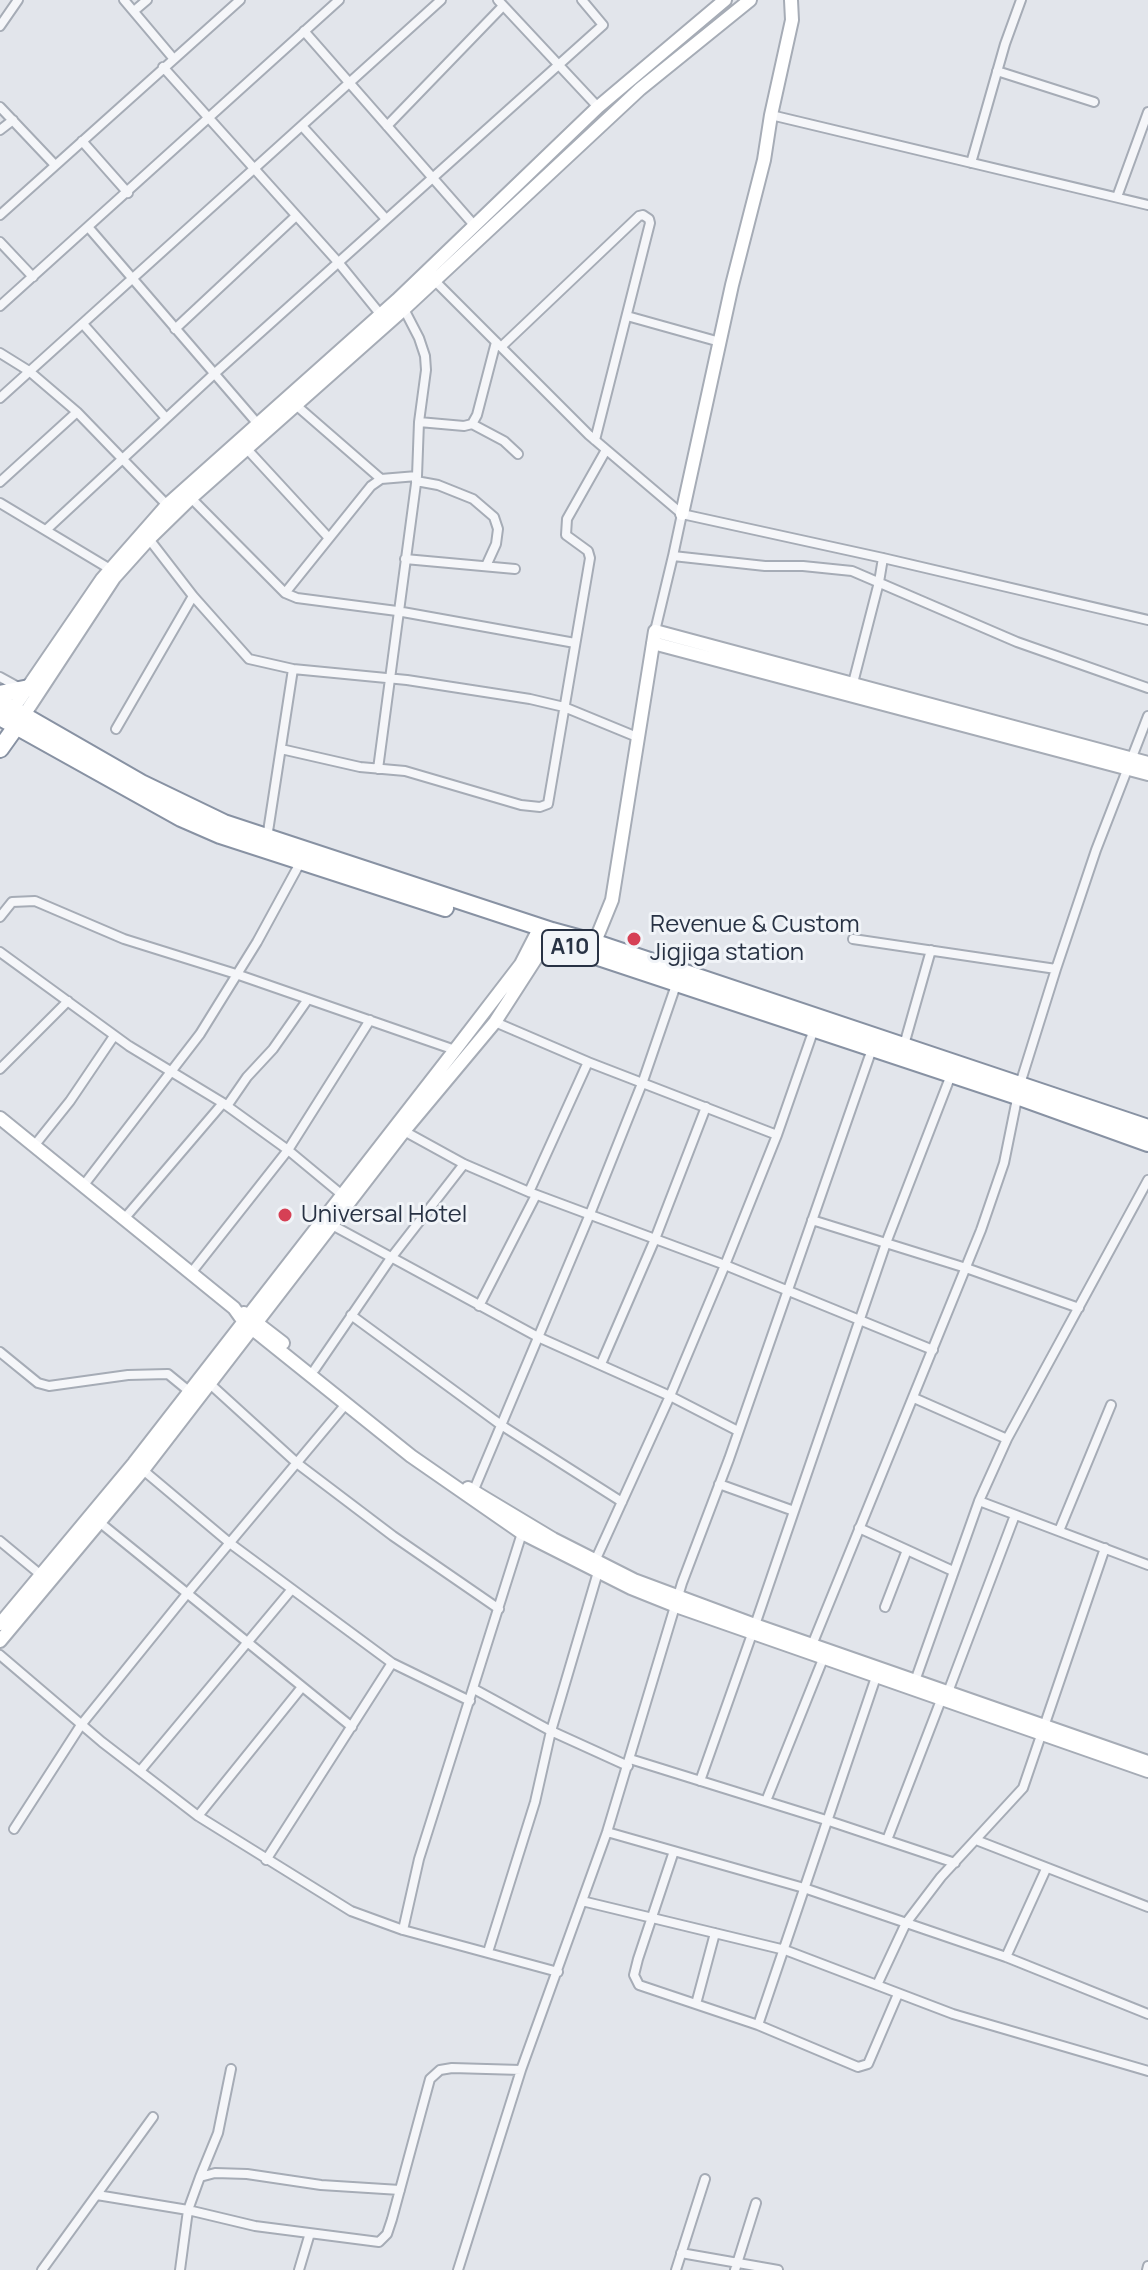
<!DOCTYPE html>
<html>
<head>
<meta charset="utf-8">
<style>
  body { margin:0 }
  canvas { display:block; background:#e2e5eb }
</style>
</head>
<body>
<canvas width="1148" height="2270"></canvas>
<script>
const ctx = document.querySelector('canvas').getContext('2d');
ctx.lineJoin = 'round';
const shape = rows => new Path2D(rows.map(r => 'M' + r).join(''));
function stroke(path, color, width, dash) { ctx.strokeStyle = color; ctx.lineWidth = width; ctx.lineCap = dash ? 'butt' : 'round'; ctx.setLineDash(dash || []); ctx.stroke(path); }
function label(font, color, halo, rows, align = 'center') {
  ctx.font = font + ' Manrope,sans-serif'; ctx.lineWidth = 6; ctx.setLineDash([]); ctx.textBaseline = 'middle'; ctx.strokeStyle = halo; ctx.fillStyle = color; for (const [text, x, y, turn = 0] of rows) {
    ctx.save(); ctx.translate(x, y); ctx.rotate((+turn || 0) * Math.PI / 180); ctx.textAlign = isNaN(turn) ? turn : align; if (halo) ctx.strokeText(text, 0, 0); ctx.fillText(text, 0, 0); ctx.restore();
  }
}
const street = shape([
  [124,0,173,58],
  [498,0,598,107],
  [134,11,147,0],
  [0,26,18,0],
  [304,31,474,225],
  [163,67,338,262,381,315],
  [997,71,1094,102],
  [0,107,55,165],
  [771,115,1148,205],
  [302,126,386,219],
  [387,126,503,6],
  [0,130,13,120],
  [82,141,128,193],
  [971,163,1005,44,1021,0],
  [1117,197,1148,112],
  [0,215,240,0],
  [89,228,257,423],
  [0,242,33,277],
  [431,277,589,435,682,514,883,558,1148,620],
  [0,306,339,0],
  [627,316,720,342],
  [83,324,166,418],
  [175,329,296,216],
  [501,347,639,216,643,215,649,219,650,223,595,440],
  [0,353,29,371,77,412,167,505],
  [0,398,441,0],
  [297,406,381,479],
  [419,422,464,426,472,424,477,415,496,342],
  [472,424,504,441,518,454],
  [246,448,328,537],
  [416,481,438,485,473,499,494,517,498,529,496,544,486,566],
  [0,482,77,412],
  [191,498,285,593,297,598,397,611,575,643],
  [0,503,110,569],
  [46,530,214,374,603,25,582,0],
  [149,539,193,596,249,659,293,669,407,680,530,699,564,707,637,737],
  [673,556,682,514],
  [405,559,515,569],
  [285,593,371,486,381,479,417,476],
  [655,631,673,556,765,566,803,566,852,571,1017,642,1148,688],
  [0,677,20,688],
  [853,683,879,582,883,558],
  [116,729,193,596],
  [281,749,360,767,405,771,521,805,540,807,548,804,590,558,588,551,566,535,567,519,606,450],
  [378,769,417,476,419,422,426,370,425,356,419,338,404,309],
  [267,838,293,669],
  [0,917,12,902,35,901,124,939,236,974,455,1050],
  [853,939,1056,969],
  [0,952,129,1046,223,1103,288,1150,341,1194],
  [495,1022,588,1062,777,1135],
  [904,1045,931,950],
  [0,1069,68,1001],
  [227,1106,247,1077,273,1049,308,999],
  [404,1131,464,1164,529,1192,725,1265,933,1350],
  [34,1146,70,1101,114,1036],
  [83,1186,200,1034,257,942,300,863],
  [529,1192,588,1062],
  [124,1219,223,1103],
  [812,1220,966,1268,1079,1308],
  [332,1225,538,1337,670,1396,738,1431],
  [191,1273,288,1150,370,1020],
  [479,1306,536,1195],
  [351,1315,501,1425,622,1502],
  [0,1352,38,1383,49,1386,128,1375,168,1374,190,1392],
  [601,1364,655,1239,706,1107],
  [315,1369,391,1258,464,1164],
  [209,1383,298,1464,393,1536,499,1609],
  [914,1398,1007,1439],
  [143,1470,231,1544,392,1663,470,1701],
  [719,1484,794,1511],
  [473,1492,590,1214,643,1081,676,985],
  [979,1501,1148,1565],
  [98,1521,352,1727],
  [859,1528,953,1571],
  [1059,1531,1111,1405],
  [0,1541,41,1575],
  [595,1561,670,1396,725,1265,777,1135,814,1029],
  [885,1607,907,1550],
  [755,1625,886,1243,951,1075],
  [812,1645,981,1230,1004,1163,1020,1084,1056,969,1096,850,1148,716],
  [0,1655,102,1742,198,1816,351,1911,403,1930,558,1972],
  [915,1681,979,1501,1007,1439,1148,1180],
  [474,1689,551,1731,628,1766],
  [948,1692,1015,1515],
  [630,1759,826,1820,955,1863],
  [140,1771,292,1589],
  [700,1781,752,1634],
  [766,1801,823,1659],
  [198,1816,302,1687],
  [14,1829,81,1725,186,1595,346,1404],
  [607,1832,804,1888,1006,1957,1148,2014],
  [887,1840,941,1700],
  [976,1840,1148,1907],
  [674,1851,638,1959,634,1975,639,1985,758,2025,858,2067,868,2064,898,1994],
  [266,1860,392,1663],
  [582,1901,785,1950,953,2014,1148,2071],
  [403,1930,419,1859,522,1533],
  [488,1952,535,1802,551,1731,598,1572],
  [1006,1957,1046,1869],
  [877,1985,906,1923,941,1877,1023,1788,1105,1548],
  [696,2004,715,1933],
  [758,2025,876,1677],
  [200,2177,218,2133,231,2069],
  [97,2195,188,2210,255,2226,379,2242,387,2234,392,2219,430,2079,440,2070,452,2068,521,2070],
  [681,2253,778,2270],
  [42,2270,153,2117],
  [180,2270,188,2210,200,2177,215,2173,247,2174,321,2185,400,2190],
  [299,2270,310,2233],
  [458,2270,521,2070,607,1832,682,1583,729,1459,872,1049],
  [676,2270,705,2179],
  [735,2270,756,2203],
  [1147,2270,1148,2266]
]);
const secondary = shape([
  [682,514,732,285,764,160,771,115,792,20,791,0],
  [653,643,1148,774],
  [13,709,102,579,167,505,397,300,598,107,725,0],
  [24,715,114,578,149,539,191,498,404,309,640,89,750,0],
  [592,949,612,900,655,631,1148,763],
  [0,1118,234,1308,244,1322,411,1456,522,1533,631,1588,676,1606,1148,1771],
  [244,1313,283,1343],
  [468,1488,553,1539,634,1580,755,1625,1148,1762],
  [0,1624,134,1463,455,1050,521,964,540,927],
  [0,1641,143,1470,404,1131,495,1022,551,935]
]);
const highway = shape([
  [0,694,29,688],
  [0,702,141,783,224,823,552,931,596,943,1148,1128],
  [0,717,181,818,220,835,445,908],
  [0,749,20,721],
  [544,939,1017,1096,1148,1143]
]);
const markers = [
  [634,939,8,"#d64055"],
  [285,1215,8,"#d64055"]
];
const shields = [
  [570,948,56]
];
const shieldNames = [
  ["A10",570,948]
];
const poiNames = [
  ["Revenue & Custom",650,925],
  ["Jigjiga station",650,953],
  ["Universal Hotel",301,1215]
];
stroke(street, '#a6acb6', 12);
stroke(secondary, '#a6acb6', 16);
stroke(highway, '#8892a3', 20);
stroke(street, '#f5f6f9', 8);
stroke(secondary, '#fff', 12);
stroke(highway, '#fff', 16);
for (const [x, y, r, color] of markers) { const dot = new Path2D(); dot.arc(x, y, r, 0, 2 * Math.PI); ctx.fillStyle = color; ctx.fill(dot); stroke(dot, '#f1f4f8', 3); }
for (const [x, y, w] of shields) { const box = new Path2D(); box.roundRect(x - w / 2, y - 18, w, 36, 6); ctx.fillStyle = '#f1f4f8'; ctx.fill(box); stroke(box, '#283244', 2); }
label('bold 22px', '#283244', null, shieldNames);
label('24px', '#283244', '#f1f4f8', poiNames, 'left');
</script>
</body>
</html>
